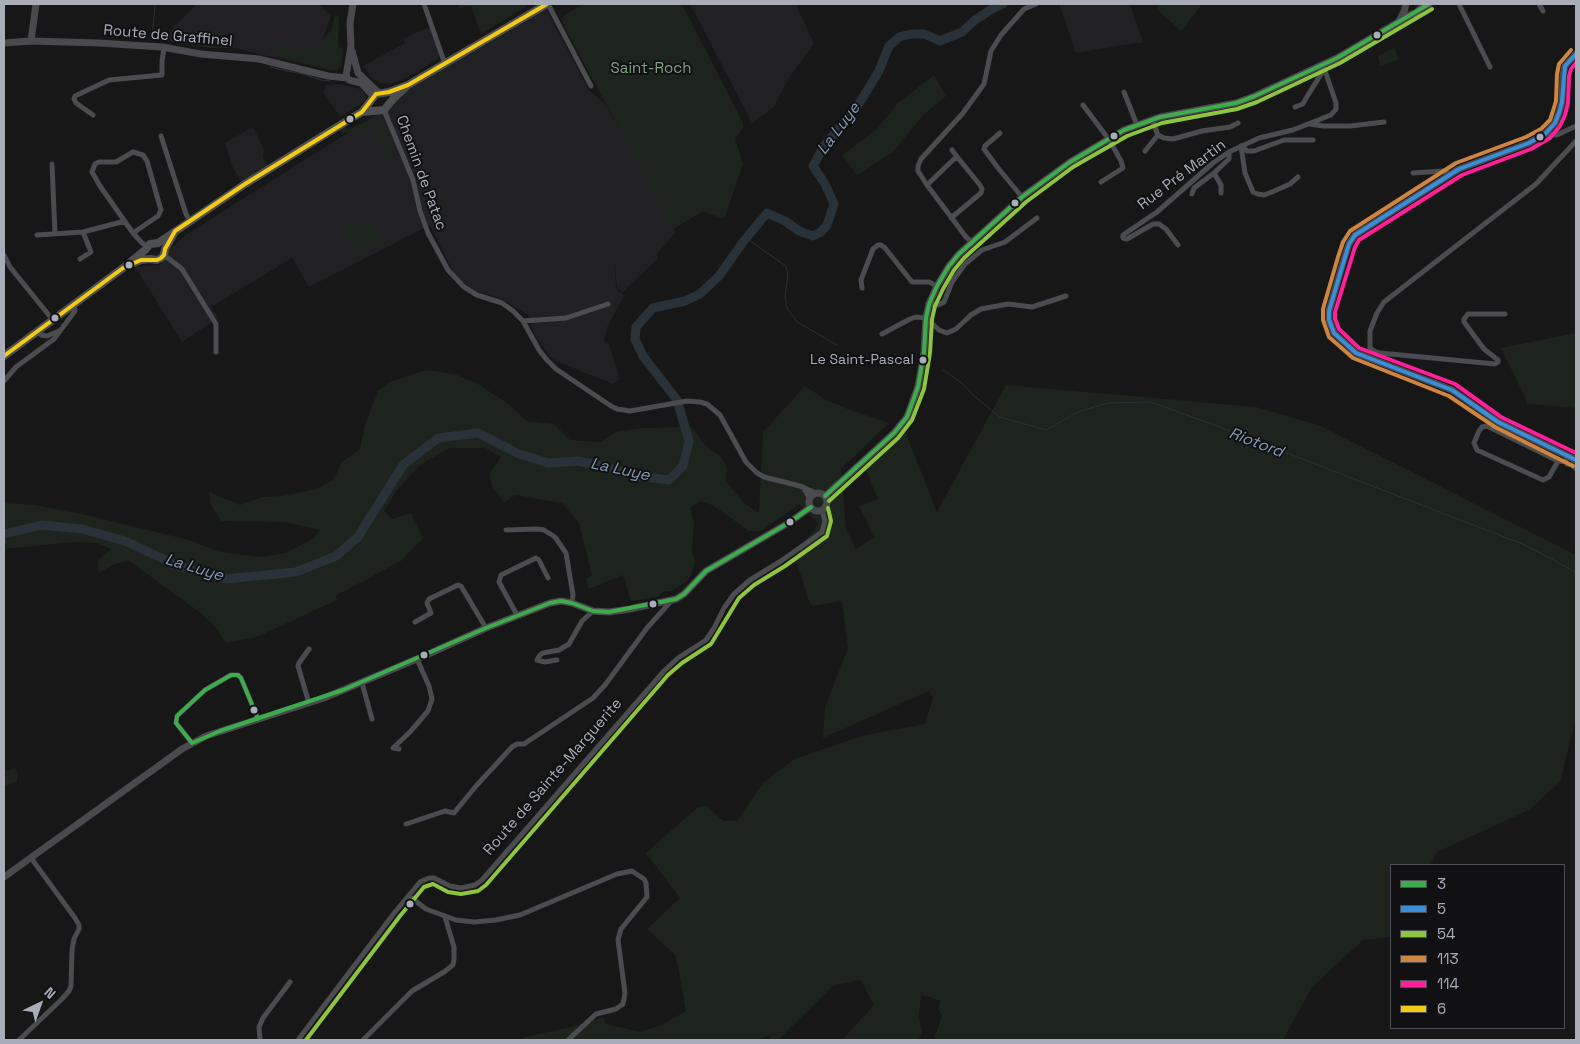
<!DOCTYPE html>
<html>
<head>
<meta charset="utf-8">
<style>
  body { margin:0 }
  #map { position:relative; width:1580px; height:1044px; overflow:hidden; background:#171717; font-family:"Space Grotesk",sans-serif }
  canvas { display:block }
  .frame { position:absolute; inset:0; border:5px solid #a8adb8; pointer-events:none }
  .legend { position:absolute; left:1390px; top:864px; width:175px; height:165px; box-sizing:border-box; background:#111113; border:1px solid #4d4f55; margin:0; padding:6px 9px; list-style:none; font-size:15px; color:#a8adb8 }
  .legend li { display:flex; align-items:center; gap:10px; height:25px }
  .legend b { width:25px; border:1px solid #4d4f55 }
  .north { position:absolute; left:15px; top:979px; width:50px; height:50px; -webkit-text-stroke:4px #111113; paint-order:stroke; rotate:42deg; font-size:14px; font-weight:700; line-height:20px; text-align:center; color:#a8adb8 }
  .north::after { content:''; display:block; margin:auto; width:18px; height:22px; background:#a8adb8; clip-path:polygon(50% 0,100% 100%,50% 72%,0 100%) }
</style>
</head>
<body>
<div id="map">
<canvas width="1580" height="1044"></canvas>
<div class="frame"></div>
<ul class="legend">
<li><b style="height:6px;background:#3eac4c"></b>3</li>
<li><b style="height:6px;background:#3a8ed9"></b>5</li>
<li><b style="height:6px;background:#8dc53f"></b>54</li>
<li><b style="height:6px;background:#cd853f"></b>113</li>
<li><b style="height:6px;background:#ff1f98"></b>114</li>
<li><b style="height:6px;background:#f3ca14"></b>6</li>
</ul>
<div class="north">N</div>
</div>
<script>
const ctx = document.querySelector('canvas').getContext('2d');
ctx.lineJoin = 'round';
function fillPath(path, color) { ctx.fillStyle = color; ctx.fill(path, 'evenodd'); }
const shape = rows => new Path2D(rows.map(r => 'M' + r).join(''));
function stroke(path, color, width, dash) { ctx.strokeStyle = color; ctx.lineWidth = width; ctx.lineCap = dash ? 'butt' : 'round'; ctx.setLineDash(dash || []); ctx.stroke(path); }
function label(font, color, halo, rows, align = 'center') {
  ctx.font = font + ' "Space Grotesk",sans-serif'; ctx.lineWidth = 4; ctx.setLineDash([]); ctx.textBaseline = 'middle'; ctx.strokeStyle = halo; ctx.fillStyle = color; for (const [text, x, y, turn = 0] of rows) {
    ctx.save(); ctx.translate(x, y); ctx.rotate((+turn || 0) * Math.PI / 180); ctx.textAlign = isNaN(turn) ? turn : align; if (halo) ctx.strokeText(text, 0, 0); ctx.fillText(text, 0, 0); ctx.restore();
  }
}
const built = shape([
  [197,4,319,4,331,16,314,62,267,56,236,48,209,48,166,41,170,31],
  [690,4,797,4,798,9,814,44,789,78,774,107,752,123],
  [1059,4,1130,4,1143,42,1076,53],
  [546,8,588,89,606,105,676,232,657,254,657,259,623,292,619,290,617,286,614,261,616,287,618,291,625,295,608,325,604,341,609,344,620,379,613,384,563,364,551,358,535,336,528,315,504,300,474,290,463,282,452,270,430,225,309,287,292,258,211,307,218,318,182,342,135,267,160,265,169,249,187,234,392,105,412,85,484,43,486,45],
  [430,27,441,57,408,77,391,84,379,83,372,78,363,66,405,43,403,38],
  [339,84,361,89,366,97,364,102,340,117,324,93,326,85],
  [253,127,264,149,263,157,268,166,242,183,233,168,225,143]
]);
const green = shape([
  [458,4,530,4,481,34,471,6,460,8],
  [583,4,682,4,743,123,743,128,735,138,743,164,725,217,721,218,703,211,673,229,563,24,562,20,564,16],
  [1155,4,1202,4,1181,31,1161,13],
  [335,16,339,16,338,42,339,48,342,48,343,52,341,66,337,70,331,70,285,59,273,48,277,43,294,49,304,49,316,45,328,34,332,28],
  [1394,48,1399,59,1380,66,1378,56],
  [934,75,946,96,923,115,893,152,857,175,842,155,876,130,898,103],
  [365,122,380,126,384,133,365,131,342,133,339,129,343,127,349,129],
  [374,135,386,136,397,163,392,166,373,136],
  [367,218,375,232,378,231,384,241,358,255,352,245,349,246,341,232],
  [1576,333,1576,408,1528,404,1501,348],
  [426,370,455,374,478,384,507,403,527,421,554,424,570,440,600,442,616,432,643,428,692,427,704,444,721,457,727,467,726,481,744,503,759,513,763,432,805,386,826,400,850,410,889,423,841,469,846,528,856,549,874,537,859,506,878,499,864,465,905,431,937,512,1006,385,1256,407,1321,426,1576,555,1576,716,1560,782,1529,810,1437,852,1430,865,1391,865,1391,937,1363,940,1312,987,1283,1040,936,1040,935,1036,942,1016,938,1009,940,1001,930,997,921,995,919,1017,922,1032,918,1040,842,1040,874,1005,861,980,834,985,778,1040,772,1040,768,1035,758,1040,520,1040,525,1037,567,1028,604,1017,606,1024,640,1032,662,1025,686,1011,676,956,647,929,680,898,646,853,698,807,706,806,724,821,737,821,763,783,794,759,865,735,925,724,933,698,929,691,823,738,825,707,848,648,842,601,813,606,810,604,795,557,818,524,800,504,761,531,749,531,714,506,701,501,690,508,694,523,692,550,695,563,691,575,686,582,672,591,664,591,658,597,631,601,623,575,589,589,586,579,592,575,579,523,562,503,516,495,504,502,492,486,489,474,501,457,485,448,450,448,420,465,397,490,384,511,392,519,411,513,423,538,401,561,335,596,337,600,257,637,226,643,215,626,198,611,129,561,114,564,99,573,97,561,111,549,97,543,74,542,4,549,4,503,35,505,86,515,189,540,220,552,261,557,286,553,314,538,320,530,285,522,221,521,210,503,209,492,240,505,262,497,282,496,316,489,334,479,342,462,360,449,365,425,378,391,390,382],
  [15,768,17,774,17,781,4,787,4,772]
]);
const stream = shape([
  [152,40,155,4],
  [270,67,306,75,321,80,330,81],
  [746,238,786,266,788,275,785,296,787,308,797,322,837,345],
  [943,370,962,383,973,395,1000,417,1046,430,1080,411,1108,403,1151,402,1217,426,1525,545,1576,572]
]);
const river = shape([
  [4,534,41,525,82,529,125,541,178,566,226,579,296,572,336,556,358,537,403,465,438,438,478,433,517,453,548,463,578,461,606,467,630,475,669,480,683,466,689,441,677,400,643,356,635,339,636,327,653,308,685,301,700,294,719,276,743,242,767,213,785,221,799,231,813,236,821,232,827,225,834,204,825,184,813,166,824,146,857,107,879,71,889,46,899,37,911,34,924,34,940,41,962,32,975,20,992,9,1003,4]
]);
const street = shape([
  [424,4,445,64],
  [548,4,591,86],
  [1459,4,1490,67],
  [1539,4,1543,11],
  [1124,92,1137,125],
  [1083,105,1110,141,1121,161,1123,168,1101,182],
  [1295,107,1303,104,1305,100,1321,74,1320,67],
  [384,110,413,180,420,211,428,233,448,270,464,287,477,295,502,303,513,311,523,321,539,350,547,360,556,369,611,406,617,409,630,411,687,401,700,402,707,404,720,415,746,462,757,473,764,477,800,486,816,493],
  [93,115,76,103,74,99,75,96,109,80,162,75,162,61,164,48],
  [1152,120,1158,135,1164,138,1173,139,1202,131,1230,127,1238,123],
  [1310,124,1323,126,1350,126,1384,122],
  [1000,133,985,146,984,149,998,168,1022,197],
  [1545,134,1557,135,1576,126],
  [161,136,186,214,190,221],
  [1241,146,1245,173,1253,192,1258,194,1264,195,1272,192,1290,184,1298,177],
  [1241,146,1247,151,1254,151,1284,140,1313,140],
  [952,150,958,158],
  [1145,151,1158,135],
  [52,164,55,234],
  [1214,173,1221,185,1221,193],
  [1413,173,1443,171,1447,172,1450,175],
  [927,185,954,159,958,158,980,185,982,189,981,193,951,218],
  [1192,194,1194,188,1214,173,1229,159,1229,152],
  [133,233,158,216,161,210,147,161,143,155,133,152,116,162,99,162,95,164,92,172,100,186,133,233,142,243,147,246],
  [37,235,83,232,125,221],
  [972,242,966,237,927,185,918,171,918,166,921,159,963,113,984,84,991,51,1001,35,1024,9,1036,4],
  [1178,245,1166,229,1159,224,1153,224,1127,239,1123,238,1123,235,1157,212,1213,163,1229,152,1259,138,1293,130,1331,115,1336,109,1336,103,1323,65],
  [4,255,10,267,52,319],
  [164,255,182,269,216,324,216,352],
  [80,259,91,252,83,232],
  [862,288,861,280,873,249,878,245,881,245,885,248,912,282,929,282,937,286],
  [929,304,938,305,944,302,952,282,965,264,982,250,1005,242,1037,218],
  [1505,314,1468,314,1464,319,1464,322,1484,349,1498,360,1498,362,1495,364,1380,353,1376,352,1370,348,1370,331,1377,313,1384,302,1536,184,1576,141],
  [523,321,566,318,608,304],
  [37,331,41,335,47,336,59,331],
  [882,334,910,319,916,317,926,318,939,330,947,333,956,329,971,315,981,309,1008,304,1032,307,1066,296],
  [4,381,16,367,54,339,75,311,74,303],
  [1558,461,1549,477,1543,480,1477,450,1474,443,1479,431,1482,427,1487,426,1558,461,1566,462],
  [1565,461,1567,464,1572,465,1576,469],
  [803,487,810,499],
  [506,530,537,529,544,530,555,537,566,553,573,595,572,603],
  [517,615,499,582,501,575,536,558,539,560,548,578],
  [415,622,431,613,427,603,429,599,458,585,461,586,486,628],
  [309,649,299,663,298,666,309,703],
  [557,660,545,662,537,660,540,655,543,653,559,650,569,644,582,621,593,611],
  [362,683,372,719],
  [192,743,176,723,177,716,205,690,231,675,238,675,241,678,258,719],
  [399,749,393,748,410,732,428,711,432,699,429,686,417,659],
  [406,824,445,811,454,813,476,786,512,747,517,744,524,744,593,698,605,685,647,628,673,599],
  [409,896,426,909,456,920,474,922,496,920,520,915,617,874,632,871,644,879,646,883,647,897,621,929,618,940,625,993,623,1004,616,1009,596,1014,568,1040],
  [19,1040,62,999,69,991,71,986,72,950,74,939,79,929,79,925,75,918,31,858],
  [260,1040,259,1027,263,1018,290,982],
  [298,1040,395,912,420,882,429,878,434,878,450,886,461,888,475,885,482,880,664,671,678,658,706,640,714,628,724,608,734,594,750,580,781,561,822,532,825,521,822,510],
  [363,1040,412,991,444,972,453,965,454,959,454,947,445,917]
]);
const secondary = shape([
  [353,4,350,23,351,46,346,76,349,80,361,83,373,96],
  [1399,21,1404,12,1406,4],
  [31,41,36,4],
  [4,43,31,41,99,43,162,47,201,54,259,59,328,76,347,78],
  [352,51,358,73,379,93],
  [1576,54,1565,66,1563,75,1562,102,1559,113,1555,123,1545,134,1529,143,1459,169,1355,235,1349,244,1344,259,1329,311,1329,320,1334,333,1356,353,1452,390,1498,422,1576,460],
  '809 502a9 9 0 1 1 18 0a9 9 0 1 1-18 0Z',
  [825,496,894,433,907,417,918,387,924,352,926,318,929,304,937,286,949,266,959,254,1022,197,1070,162,1124,130,1160,117,1236,103,1255,96,1337,58,1412,14,1416,13,1420,9,1429,4],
  [4,877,182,749,206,736,324,698,424,656,486,628,550,603,561,601,572,603,593,611,609,612,630,609,676,599,684,594,706,571,790,522,811,507]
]);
const primary = shape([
  [362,112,376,94,389,92,408,85,547,4],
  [131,264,141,260,150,259,157,260,161,258,164,255,165,249,173,235],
  [4,356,123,268,145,250,150,244,158,243,167,237,245,184,350,119,362,112,384,110,394,98,408,85]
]);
const bus1 = shape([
  [825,496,894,433,907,417,918,387,924,352,926,318,929,304,937,286,949,266,959,254,1022,197,1070,162,1124,130,1160,117,1236,103,1255,96,1337,58,1429,4],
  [192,743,220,731,343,690,486,628,550,603,561,601,572,603,593,611,609,612,676,599,684,594,706,571,790,522,811,507],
  [192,743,176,723,177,716,205,690,231,675,238,675,241,678,258,719]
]);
const bus2 = shape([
  [1576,54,1565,66,1562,102,1559,113,1555,123,1545,134,1529,143,1459,169,1355,235,1349,244,1329,311,1329,320,1334,333,1356,353,1452,390,1498,422,1576,460]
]);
const bus3 = shape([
  [829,501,898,438,912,420,924,389,930,353,932,319,935,306,943,289,954,270,964,258,1026,202,1073,167,1127,136,1162,123,1237,109,1257,102,1340,63,1432,9],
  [306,1040,400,916,424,887,433,884,448,892,461,894,478,891,486,885,668,675,682,663,711,644,739,598,754,585,785,566,827,536,831,521,828,508]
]);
const bus4 = shape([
  [1571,50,1559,64,1557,74,1556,101,1553,111,1550,120,1541,129,1526,137,1456,163,1350,231,1343,242,1338,257,1323,309,1323,320,1329,337,1353,358,1449,396,1495,427,1573,466]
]);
const bus5 = shape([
  [1576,63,1571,69,1569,76,1568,103,1565,115,1560,126,1550,138,1531,149,1462,175,1359,240,1355,247,1335,312,1335,319,1339,329,1359,348,1455,384,1501,417,1576,453]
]);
const bus6 = shape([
  [4,356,123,268,141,260,157,260,161,258,164,255,165,249,175,231,245,184,362,112,376,94,389,92,408,85,547,4]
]);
const markers = [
  [1377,35,4.5,"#a8adb8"],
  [350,119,4.5,"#a8adb8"],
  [1114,136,4.5,"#a8adb8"],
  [1540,137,4.5,"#a8adb8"],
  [1015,203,4.5,"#a8adb8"],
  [129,265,4.5,"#a8adb8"],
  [55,318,4.5,"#a8adb8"],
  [923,360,4.5,"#a8adb8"],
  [790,522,4.5,"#a8adb8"],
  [653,604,4.5,"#a8adb8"],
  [424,655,4.5,"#a8adb8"],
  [254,710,4.5,"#a8adb8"],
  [410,904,4.5,"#a8adb8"]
];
const busNames = [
  ["Le Saint-Pascal",914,360]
];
const streetNames = [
  ["Route de Graffinel",168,36,5],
  ["Chemin de Patac",421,173,70],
  ["Rue Pré Martin",1182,175,-37],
  ["Route de Sainte-Marguerite",553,777,-49]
];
const parkNames = [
  ["Saint-Roch",651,69]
];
const waterNames = [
  ["La Luye",839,129,-53],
  ["Riotord",1256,443,21],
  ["La Luye",620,470,12],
  ["La Luye",194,568,17]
];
fillPath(built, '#212123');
fillPath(green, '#1d241e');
stroke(stream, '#2a3239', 1);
stroke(river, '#2a3239', 9);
stroke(street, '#4b4c50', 5);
stroke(secondary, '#4a4a4e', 7);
stroke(primary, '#4d4f52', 8);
stroke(bus1, '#3eac4c', 4);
stroke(bus2, '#3a8ed9', 4);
stroke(bus3, '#8dc53f', 4);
stroke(bus4, '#cd853f', 4);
stroke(bus5, '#ff1f98', 4);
stroke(bus6, '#f3ca14', 4);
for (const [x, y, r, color] of markers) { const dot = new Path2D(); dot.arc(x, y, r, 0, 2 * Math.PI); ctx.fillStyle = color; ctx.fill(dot); stroke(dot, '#111113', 2); }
label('14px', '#a8adb8', '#111113', busNames, 'right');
label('15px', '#a8adb8', '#111113', streetNames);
label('15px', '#7fa381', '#111113', parkNames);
label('italic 16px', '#7f9bb3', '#111113', waterNames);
</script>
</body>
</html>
